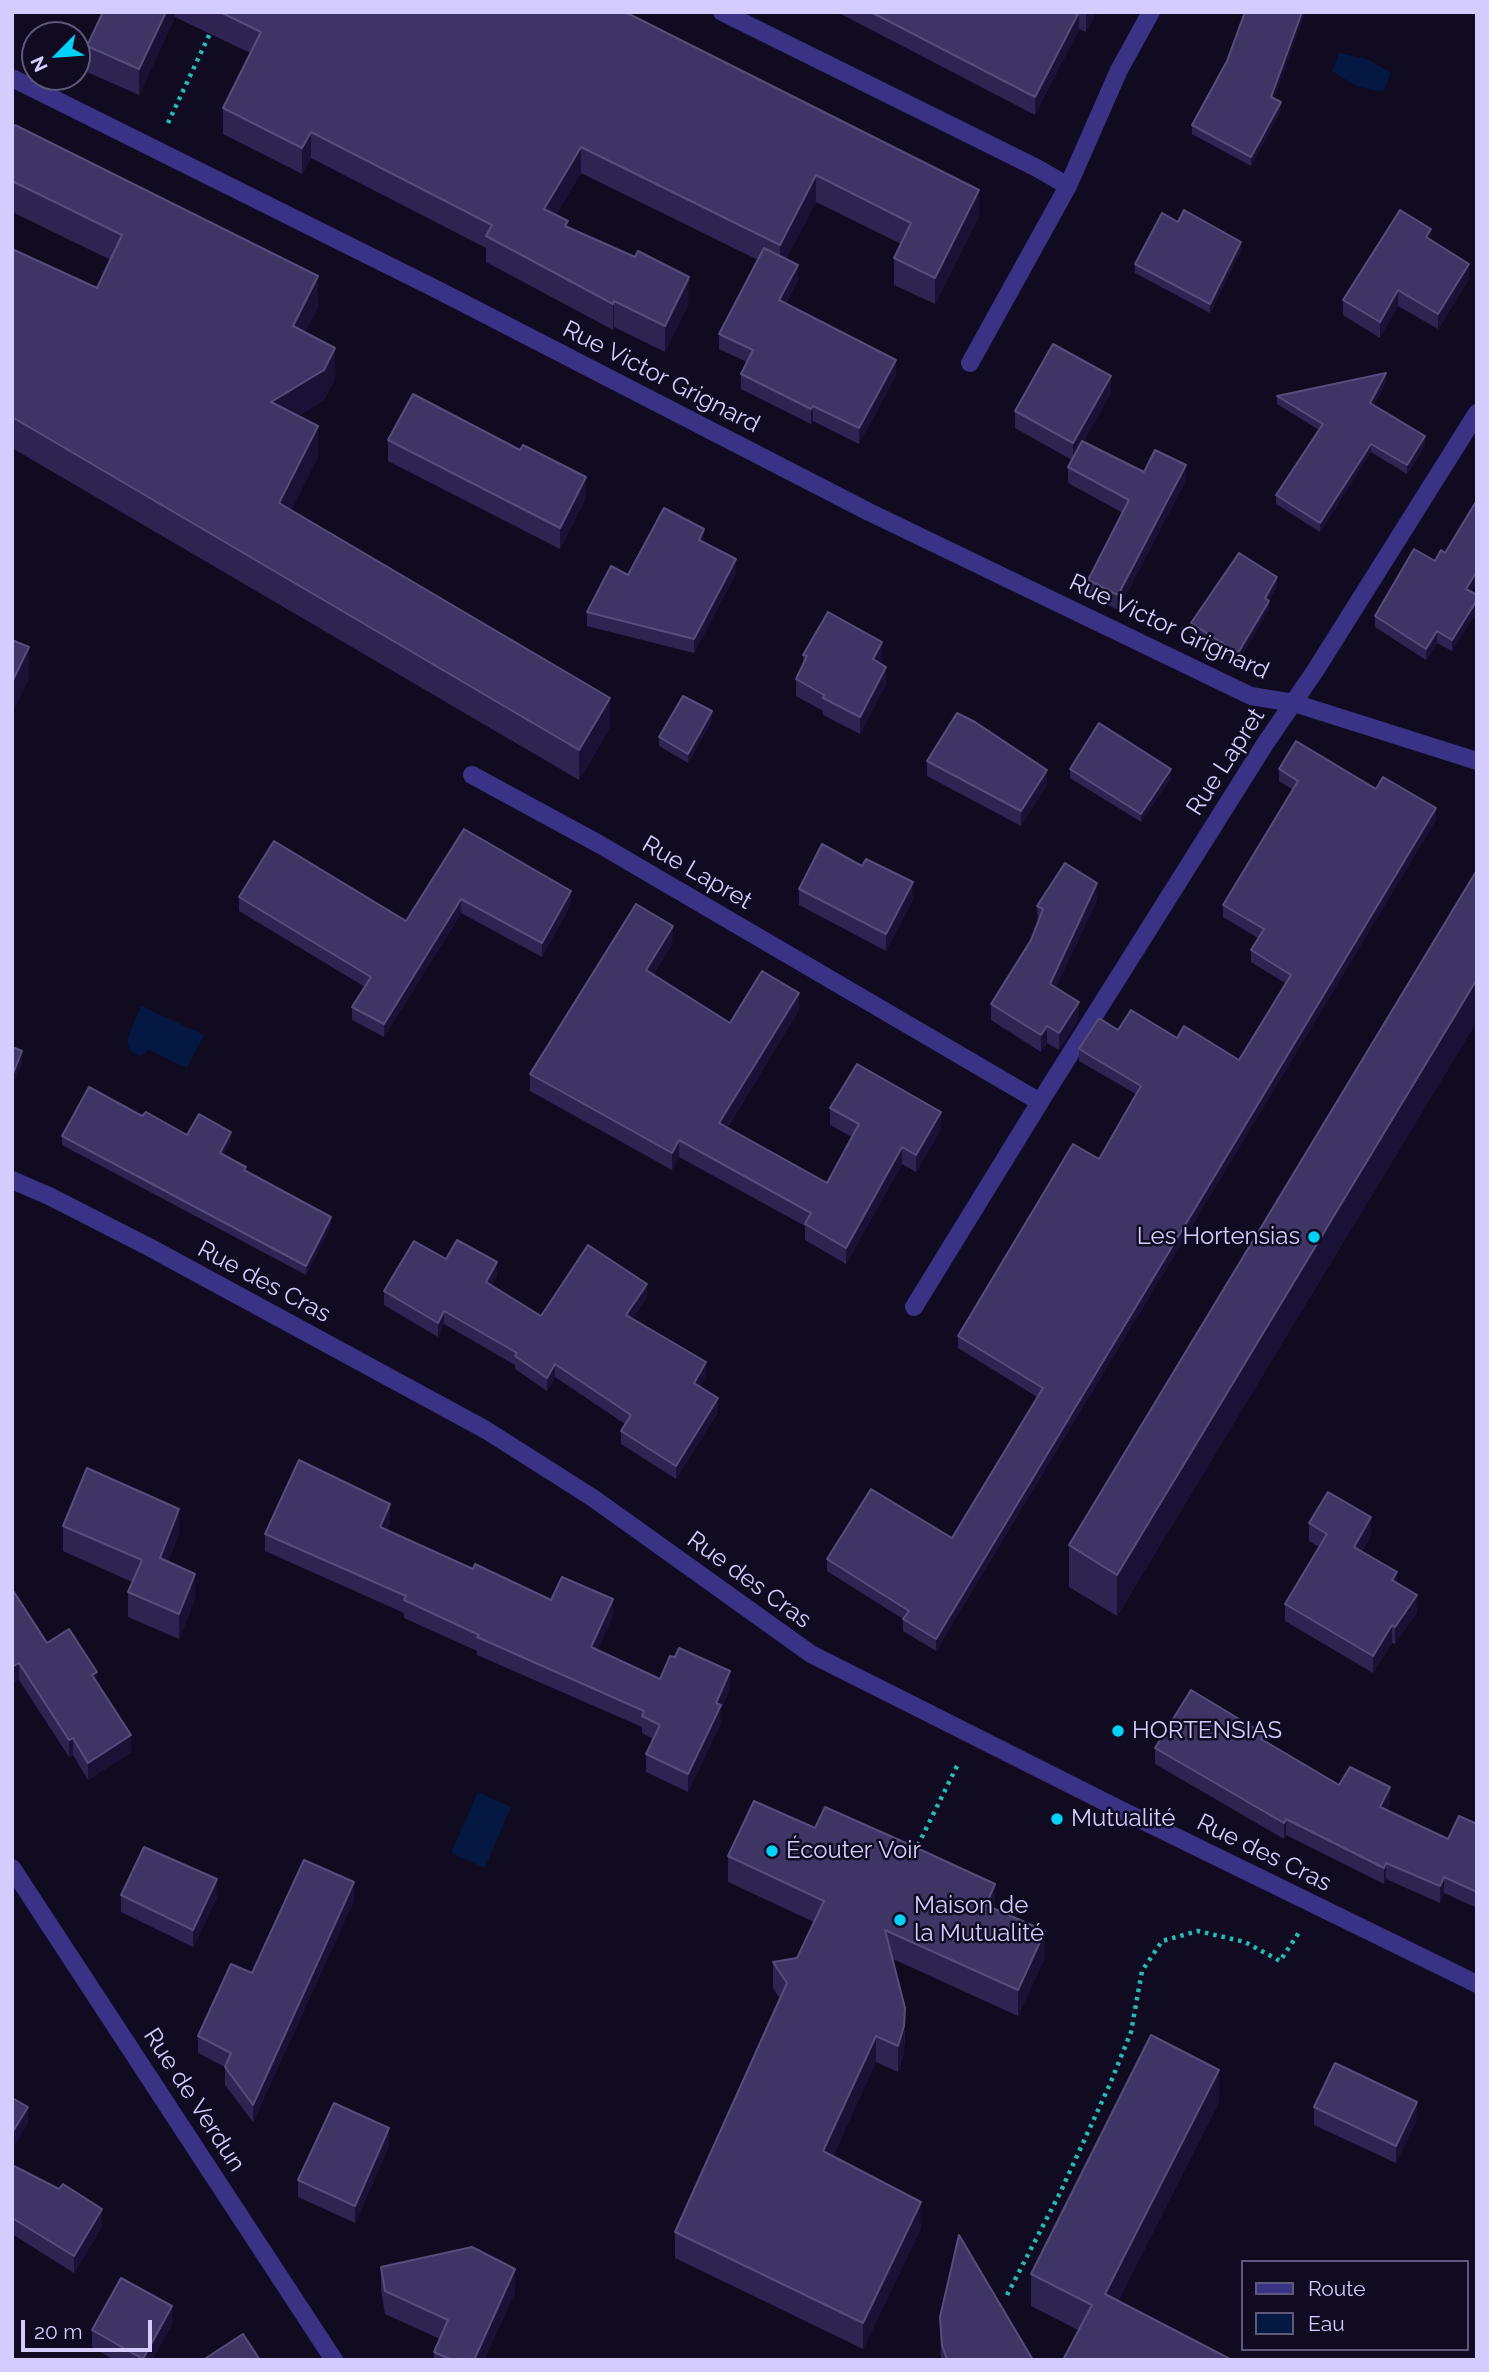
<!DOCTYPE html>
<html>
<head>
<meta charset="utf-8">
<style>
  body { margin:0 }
  #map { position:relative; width:1489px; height:2372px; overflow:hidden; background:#100b21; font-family:Raleway,sans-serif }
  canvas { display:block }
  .frame { position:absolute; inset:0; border:14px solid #d4ccff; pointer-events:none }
  .legend { position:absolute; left:1241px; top:2260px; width:228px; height:91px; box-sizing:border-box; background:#100b21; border:2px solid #5e587a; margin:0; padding:9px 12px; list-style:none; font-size:21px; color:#d4ccff }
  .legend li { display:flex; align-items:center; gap:14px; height:35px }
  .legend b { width:35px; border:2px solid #5e587a }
  .north { position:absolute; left:21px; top:21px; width:70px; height:70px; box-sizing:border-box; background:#100b21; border:2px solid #5e587a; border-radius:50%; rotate:245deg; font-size:19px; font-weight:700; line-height:28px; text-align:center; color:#d4ccff }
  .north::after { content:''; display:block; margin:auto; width:24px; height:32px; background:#00d3f7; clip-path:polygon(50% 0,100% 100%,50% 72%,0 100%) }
  .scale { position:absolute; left:21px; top:2320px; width:131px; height:32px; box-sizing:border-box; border:4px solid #d4ccff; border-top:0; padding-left:9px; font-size:21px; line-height:24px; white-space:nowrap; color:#d4ccff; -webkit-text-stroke:5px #100b21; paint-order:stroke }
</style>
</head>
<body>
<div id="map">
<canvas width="1489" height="2372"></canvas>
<div class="frame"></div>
<ul class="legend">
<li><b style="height:9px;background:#393285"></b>Route</li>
<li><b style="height:19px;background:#051841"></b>Eau</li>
</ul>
<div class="north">N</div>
<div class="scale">20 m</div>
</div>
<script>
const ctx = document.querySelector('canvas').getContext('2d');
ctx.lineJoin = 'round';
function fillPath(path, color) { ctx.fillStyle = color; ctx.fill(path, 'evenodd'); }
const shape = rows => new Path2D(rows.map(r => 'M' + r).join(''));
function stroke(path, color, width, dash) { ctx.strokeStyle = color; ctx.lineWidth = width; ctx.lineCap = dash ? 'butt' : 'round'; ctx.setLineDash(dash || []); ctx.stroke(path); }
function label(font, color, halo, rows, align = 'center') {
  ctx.font = font + ' Raleway,sans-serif'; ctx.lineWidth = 5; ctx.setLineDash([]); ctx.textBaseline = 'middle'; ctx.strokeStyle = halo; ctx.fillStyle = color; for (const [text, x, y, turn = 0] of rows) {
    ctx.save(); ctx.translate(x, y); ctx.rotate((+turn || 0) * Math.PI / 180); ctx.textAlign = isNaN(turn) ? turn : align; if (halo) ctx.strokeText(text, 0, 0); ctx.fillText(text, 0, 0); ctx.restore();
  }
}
const water = shape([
  [1339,53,1367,59,1391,73,1383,92,1356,86,1332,71],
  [141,1006,204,1035,187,1068,149,1050,140,1056,130,1051,127,1039],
  [478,1792,511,1807,485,1868,451,1853]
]);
const path = shape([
  [168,123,212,29],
  [914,1853,958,1764],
  [1007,2295,1060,2193,1110,2084,1131,2032,1142,1971,1162,1941,1198,1931,1245,1942,1280,1961,1300,1931]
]);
const street = shape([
  [722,12,1037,168,1068,186],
  [12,78,436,289,869,512,1251,696,1294,703,1477,761],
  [970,363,1068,186,1119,70,1151,12],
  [472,775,599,844,1040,1102,1265,744,1315,671,1477,413],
  [12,1180,49,1196,149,1247,486,1430,593,1498,811,1654,1123,1811,1477,1984],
  [914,1307,1040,1102],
  [12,1868,334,2360]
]);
const wall = shape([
  [103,12,625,12,979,216,935,304,894,285,894,258,901,244,816,202,786,259,798,280,786,303,896,375,859,444,813,421,811,424,741,389,741,374,747,362,719,349,719,334,758,260,581,173,556,215,568,228,689,303,665,352,614,327,613,330,486,262,486,248,311,158,302,174,223,134,223,108,250,53,175,17,139,95,87,72,87,46],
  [837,12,1096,12,1086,32,1079,29,1035,115],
  [1245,12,1305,12,1274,98,1281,110,1251,166,1192,134,1192,125,1227,61],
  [12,130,318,307,305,332,335,379,324,400,298,416,318,456,291,510,610,728,579,780,12,448,12,249,97,288,111,260,12,212],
  [1178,222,1241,250,1210,313,1135,273,1135,264],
  [1431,240,1469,279,1438,329,1398,306,1380,338,1343,315,1343,300],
  [1386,382,1373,405,1425,445,1407,474,1371,452,1320,532,1276,504,1276,495,1319,430,1277,404,1277,396],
  [1111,393,1083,442,1144,472,1186,480,1118,610,1088,595,1088,580,1123,513,1068,483,1068,467,1072,460,1015,428,1015,411],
  [388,440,586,498,560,549,388,461],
  [704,542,736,573,694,653,587,626,587,612,628,575],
  [1277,586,1269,600,1269,609,1238,662,1191,632,1191,623],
  [1471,592,1477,595,1477,611,1452,651,1437,643,1426,660,1375,627,1375,616],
  [803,655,882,659,880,663,886,684,860,734,823,715,823,711,796,696,796,679,803,663],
  [712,720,688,763,659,746,659,737],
  [927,761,1047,785,1021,826,927,776],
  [1070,769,1171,778,1141,822,1070,778],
  [1279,769,1376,789,1436,820,936,1651,903,1631,903,1619,827,1571,827,1559,952,1538,1037,1397,958,1348,958,1336,1099,1159,1136,1094,1079,1061,1079,1049,1118,1030,1177,1038,1239,1060,1285,983,1251,962,1251,950,1258,938,1223,917,1223,905,1293,790,1279,781],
  [464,829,571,904,542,957,461,913,384,1037,352,1020,352,1007,365,987,239,911,239,897,406,921],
  [1477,870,1477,1021,1117,1616,1069,1587,1069,1545],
  [799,889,913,899,886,951,799,905],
  [1097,900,1056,987,1079,1018,1059,1050,1047,1043,1041,1052,991,1020,991,1004,1031,940,1038,923,1037,906],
  [673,943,653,975,730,1023,799,1010,727,1128,827,1183,852,1137,830,1125,830,1108,941,1129,916,1172,902,1164,846,1264,805,1240,805,1226,679,1157,672,1170,530,1091,530,1074],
  [142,1116,187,1135,231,1141,223,1155,246,1171,331,1226,306,1275,62,1145,62,1136],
  [446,1259,497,1276,492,1285,541,1316,647,1298,632,1319,706,1375,699,1387,718,1412,676,1479,621,1444,621,1431,625,1424,555,1377,547,1391,515,1369,515,1365,444,1324,438,1337,384,1305,384,1291],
  [390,1522,387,1530,473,1569,551,1600,613,1616,597,1650,660,1679,730,1689,721,1709,721,1723,688,1792,646,1772,646,1754,653,1739,642,1733,642,1727,477,1655,477,1651,404,1618,404,1613,265,1551,265,1534],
  [1309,1523,1371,1535,1362,1551,1397,1583,1417,1612,1395,1644,1392,1643,1373,1673,1285,1621,1285,1604,1319,1547,1309,1541],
  [63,1526,179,1534,168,1562,195,1599,179,1639,128,1617,128,1592,132,1582,63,1551],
  [12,1589,47,1643,97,1683,131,1752,88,1780,73,1755,69,1757,19,1680],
  [1264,1742,1339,1785,1390,1803,1387,1810,1448,1839,1477,1824,1477,1908,1444,1893,1440,1903,1386,1879,1384,1884,1286,1835,1284,1839,1155,1764,1155,1748],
  [728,1856,995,1909,1045,1957,1018,2016,893,1959,905,2034,904,2052,898,2072,876,2062,833,2156,921,2228,863,2349,675,2258,675,2232,780,1999,773,1988,773,1962,797,1958,814,1922,728,1882],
  [121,1895,217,1897,193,1947,121,1912],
  [354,1900,253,2122,225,2085,225,2067,198,2053,198,2036,252,1973],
  [1219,2102,1118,2301,1078,2330,1031,2306,1031,2274],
  [1314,2107,1417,2119,1396,2163,1314,2125],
  [389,2146,355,2223,298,2197,298,2180],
  [12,2165,102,2226,74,2273,12,2234],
  [381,2267,515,2292,484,2360,434,2360,434,2352,440,2339,385,2314,381,2290],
  [940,2317,1033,2360,941,2360],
  [172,2324,152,2360,114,2360,92,2347,92,2330]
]);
const shadedWall = shape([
  [166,12,175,12,175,17,139,95,139,69],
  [1079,12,1079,29,1035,115,1035,97],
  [1087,12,1096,12,1086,32,1086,15],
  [1302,12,1305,12,1271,106,1271,97],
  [1281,102,1281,110,1251,166,1251,157],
  [311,132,311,158,302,174,302,148],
  [581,147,581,173,544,235,544,209],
  [816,175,816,202,780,271,780,245],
  [979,190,979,216,935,304,935,278],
  [1431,229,1431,245,1426,237],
  [1241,242,1241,250,1210,313,1210,304],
  [1469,264,1469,279,1438,329,1438,314],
  [798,265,798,280,779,315,779,300],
  [318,276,318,307,293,357,293,326],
  [689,277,689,303,665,352,665,326],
  [1398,290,1398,306,1380,338,1380,322],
  [614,301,614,327,613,330,613,304],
  [335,348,335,379,324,400,271,432,271,402],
  [896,360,896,375,859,444,859,428],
  [1386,373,1386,382,1370,412,1370,403],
  [1111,376,1111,393,1073,461,1073,443],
  [813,406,813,421,811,424,811,409],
  [318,426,318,456,279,534,279,503],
  [1425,436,1425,445,1407,474,1407,465],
  [1371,444,1371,452,1320,532,1320,523],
  [1186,465,1186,480,1118,610,1118,595],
  [586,477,586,498,560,549,560,528],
  [704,529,704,543,699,540],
  [736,559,736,573,694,653,694,639],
  [1477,571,1477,583,1466,600,1466,589],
  [1277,577,1277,586,1265,606,1265,598],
  [1477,600,1477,611,1452,651,1452,640],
  [1269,601,1269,609,1238,662,1238,653],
  [1437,631,1437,643,1426,660,1426,649],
  [882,642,882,659,873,676,873,659],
  [29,647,29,679,12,714,12,682],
  [886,667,886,684,860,734,860,717],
  [610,698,610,728,579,780,579,750],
  [712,711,712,720,688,763,688,754],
  [1171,769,1171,778,1141,822,1141,814],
  [1047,770,1047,785,1021,826,1021,811],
  [1436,808,1436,820,936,1651,936,1639],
  [913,882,913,899,886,951,886,934],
  [1097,883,1097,900,1050,1000,1050,984],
  [571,891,571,904,542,957,542,943],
  [461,899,461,913,384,1037,384,1024],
  [673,926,673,943,646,987,646,970],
  [1477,979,1477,1021,1117,1616,1117,1575],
  [14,989,14,1001,12,1005,12,993],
  [799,993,799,1010,719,1140,719,1123],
  [1079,1002,1079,1018,1059,1050,1059,1033],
  [1047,1026,1047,1043,1041,1052,1041,1035],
  [22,1051,22,1063,12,1088,12,1076],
  [941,1112,941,1129,916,1172,916,1155],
  [231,1132,231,1141,220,1162,220,1153],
  [679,1140,679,1157,672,1170,672,1153],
  [902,1147,902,1164,846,1264,846,1248],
  [331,1217,331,1226,306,1275,306,1266],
  [497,1262,497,1276,486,1296,486,1282],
  [647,1284,647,1298,626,1329,626,1315],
  [444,1311,444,1324,438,1337,438,1323],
  [706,1362,706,1375,694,1397,694,1383],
  [555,1364,555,1377,547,1391,547,1378],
  [718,1398,718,1412,676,1479,676,1466],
  [390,1504,390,1522,380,1545,380,1527],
  [179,1509,179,1534,160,1583,160,1558],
  [1371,1517,1371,1535,1354,1564,1354,1547],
  [1397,1572,1397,1589,1392,1580],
  [195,1574,195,1599,179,1639,179,1614],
  [1417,1595,1417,1612,1395,1644,1395,1627],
  [613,1599,613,1616,591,1665,591,1647],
  [1392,1625,1392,1643,1373,1673,1373,1656],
  [19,1663,19,1680,12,1684,12,1667],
  [730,1671,730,1689,721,1709,721,1723,688,1792,688,1774],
  [97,1672,97,1689,92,1675],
  [131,1735,131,1752,88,1780,88,1763],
  [73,1738,73,1755,69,1757,69,1740],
  [1390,1787,1390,1803,1380,1823,1380,1807],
  [1286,1819,1286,1835,1284,1839,1284,1823],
  [1386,1863,1386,1879,1384,1884,1384,1868],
  [1444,1877,1444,1893,1440,1903,1440,1886],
  [217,1879,217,1897,193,1947,193,1930],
  [354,1882,354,1900,253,2122,253,2105],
  [995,1884,995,1910,986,1905],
  [1045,1931,1045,1957,1018,2016,1018,1990],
  [905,2008,904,2052,898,2072,898,2046],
  [876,2036,876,2062,823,2178,823,2151],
  [1219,2070,1219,2102,1105,2326,1105,2294],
  [1417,2102,1417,2119,1396,2163,1396,2146],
  [28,2107,28,2124,12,2149,12,2133],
  [389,2128,389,2146,355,2223,355,2206],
  [921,2202,921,2228,863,2349,863,2323],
  [102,2209,102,2226,74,2273,74,2256],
  [515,2269,515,2292,484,2360,474,2360],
  [172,2306,172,2324,152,2360,143,2360]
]);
const building = shape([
  [103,12,166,12,139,69,87,46,103,12],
  [220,12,625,12,979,190,935,278,894,258,911,223,816,175,780,245,581,147,544,209,568,221,565,226,635,257,638,251,689,277,665,326,614,301,613,304,486,236,492,225,311,132,302,148,223,108,261,32,220,12],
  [871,12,1079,12,1035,97,871,12],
  [1245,12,1302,12,1271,97,1281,102,1251,157,1192,125,1227,61,1245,12],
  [15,125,318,276,293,326,335,348,324,370,271,402,318,426,279,503,610,698,579,750,12,417,12,249,97,288,122,235,12,181,12,130,15,125],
  [1184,210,1241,242,1210,304,1135,264,1162,213,1178,222,1184,210],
  [1400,210,1431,229,1426,237,1469,264,1438,314,1398,290,1380,322,1343,300,1400,210],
  [764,248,798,265,779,300,896,360,859,428,813,406,811,409,741,374,753,350,719,334,764,248],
  [1053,344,1111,376,1073,443,1015,411,1053,344],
  [1386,373,1370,403,1425,436,1407,465,1371,444,1320,523,1276,495,1323,424,1277,396,1386,373],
  [413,394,520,450,523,445,586,477,560,528,388,440,413,394],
  [1082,441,1144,472,1155,450,1186,465,1118,595,1088,580,1129,500,1068,467,1082,441],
  [1477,500,1477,571,1466,589,1477,595,1477,600,1452,640,1437,631,1426,649,1375,616,1414,549,1435,561,1441,550,1445,553,1477,500],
  [664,508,704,529,699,540,736,559,694,639,587,612,611,566,628,575,664,508],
  [1239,553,1277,577,1265,598,1269,601,1238,653,1191,623,1239,553],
  [828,612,882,642,873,659,886,667,860,717,823,698,824,695,796,679,807,656,803,655,828,612],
  [12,640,29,647,12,682,12,640],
  [683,696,712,711,688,754,659,737,683,696],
  [957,713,975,722,1047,770,1021,811,927,761,957,713],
  [1099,723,1171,769,1141,814,1070,769,1099,723],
  [1296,741,1376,789,1383,777,1436,808,936,1639,903,1619,909,1611,827,1559,871,1489,952,1538,1043,1388,958,1336,1073,1144,1099,1159,1141,1086,1079,1049,1099,1018,1118,1030,1131,1010,1177,1038,1184,1026,1239,1060,1291,975,1251,950,1264,929,1223,905,1298,781,1279,769,1296,741],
  [464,829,571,891,542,943,461,899,384,1024,352,1007,371,977,239,897,274,841,406,921,464,829],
  [822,844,862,866,866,859,913,882,886,934,799,889,822,844],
  [1065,863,1097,883,1050,984,1079,1002,1059,1033,1047,1026,1041,1035,991,1004,1031,940,1043,909,1037,906,1065,863],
  [1477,870,1477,979,1117,1575,1069,1545,1477,870],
  [636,904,673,926,646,970,730,1023,762,971,799,993,719,1123,827,1183,859,1124,830,1108,857,1064,941,1112,916,1155,902,1147,846,1248,805,1224,811,1213,679,1140,672,1153,530,1074,636,904],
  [12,1047,22,1051,12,1076,12,1047],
  [89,1087,142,1116,146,1112,187,1135,199,1114,231,1132,220,1153,246,1167,244,1170,331,1217,306,1266,62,1136,89,1087],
  [457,1240,497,1262,486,1282,541,1316,588,1245,647,1284,626,1315,706,1362,694,1383,718,1398,676,1466,621,1431,631,1415,555,1364,547,1378,515,1356,517,1353,444,1311,438,1323,384,1291,414,1241,446,1259,457,1240],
  [299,1460,390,1504,380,1527,473,1569,475,1564,551,1600,562,1577,613,1599,591,1647,660,1679,670,1656,675,1657,679,1648,730,1671,716,1703,721,1705,688,1774,646,1754,660,1725,642,1716,644,1711,477,1637,479,1635,404,1600,406,1596,265,1534,299,1460],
  [87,1468,179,1509,160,1558,195,1574,179,1614,128,1592,142,1560,63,1526,87,1468],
  [1328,1492,1371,1517,1354,1547,1397,1572,1392,1580,1417,1595,1395,1627,1392,1625,1373,1656,1285,1604,1327,1534,1309,1523,1328,1492],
  [12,1589,47,1643,69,1629,97,1672,92,1675,131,1735,88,1763,73,1738,69,1740,19,1663,12,1667,12,1589],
  [1191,1690,1264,1734,1261,1739,1339,1785,1350,1767,1390,1787,1380,1807,1448,1839,1459,1816,1477,1824,1477,1892,1444,1877,1440,1886,1386,1863,1384,1868,1286,1819,1284,1823,1155,1748,1191,1690],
  [754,1801,815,1828,825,1807,906,1843,995,1884,986,1905,1045,1931,1018,1990,885,1930,905,2008,904,2026,898,2046,876,2036,823,2151,921,2202,863,2323,675,2232,787,1983,773,1962,797,1958,824,1901,728,1856,754,1801],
  [144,1847,217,1879,193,1930,121,1895,144,1847],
  [304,1860,354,1882,253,2105,225,2067,231,2053,198,2036,231,1964,252,1973,304,1860],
  [1151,2035,1219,2070,1105,2294,1232,2360,1063,2360,1092,2305,1031,2274,1151,2035],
  [1335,2063,1417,2102,1396,2146,1314,2107,1335,2063],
  [12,2098,28,2107,12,2133,12,2098],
  [334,2103,389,2128,355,2206,298,2180,334,2103],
  [12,2165,59,2189,63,2184,102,2209,74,2256,12,2218,12,2165],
  [959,2235,1033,2360,947,2360,942,2345,940,2317,959,2235],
  [472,2247,515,2269,474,2360,452,2360,434,2352,448,2320,385,2291,381,2267,472,2247],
  [121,2278,172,2306,143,2359,92,2330,121,2278],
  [243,2334,260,2360,207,2360,206,2358,243,2334]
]);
const markers = [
  [1314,1237,7,"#00d3f7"],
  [1118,1731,7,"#00d3f7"],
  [1057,1819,7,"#00d3f7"],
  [772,1851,7,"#00d3f7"],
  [900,1920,7,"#00d3f7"]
];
const streetNames = [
  ["Rue Victor Grignard",661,377,27],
  ["Rue Victor Grignard",1169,627,25],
  ["Rue Lapret",1226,762,-57],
  ["Rue Lapret",697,873,30],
  ["Rue des Cras",264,1282,28],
  ["Rue des Cras",749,1580,36],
  ["Rue des Cras",1264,1853,26],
  ["Rue de Verdun",194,2100,57]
];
const poiNames = [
  ["Les Hortensias",1300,1237,"right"],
  ["HORTENSIAS",1132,1731],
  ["Mutualité",1071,1819],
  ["Écouter Voir",786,1851],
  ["Maison de",914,1906],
  ["la Mutualité",914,1934]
];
fillPath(water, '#051841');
stroke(path, '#23bcb9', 4.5, [3.5, 5]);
stroke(street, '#393285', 18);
fillPath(wall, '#2e2351');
fillPath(shadedWall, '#1a1236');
fillPath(building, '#3f3564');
stroke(building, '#574d7c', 2);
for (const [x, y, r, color] of markers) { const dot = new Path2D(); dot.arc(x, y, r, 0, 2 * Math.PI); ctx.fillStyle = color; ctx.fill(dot); stroke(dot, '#100b21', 2.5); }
label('24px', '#d4ccff', '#100b21', streetNames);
label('24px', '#d4ccff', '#100b21', poiNames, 'left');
</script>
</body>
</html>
